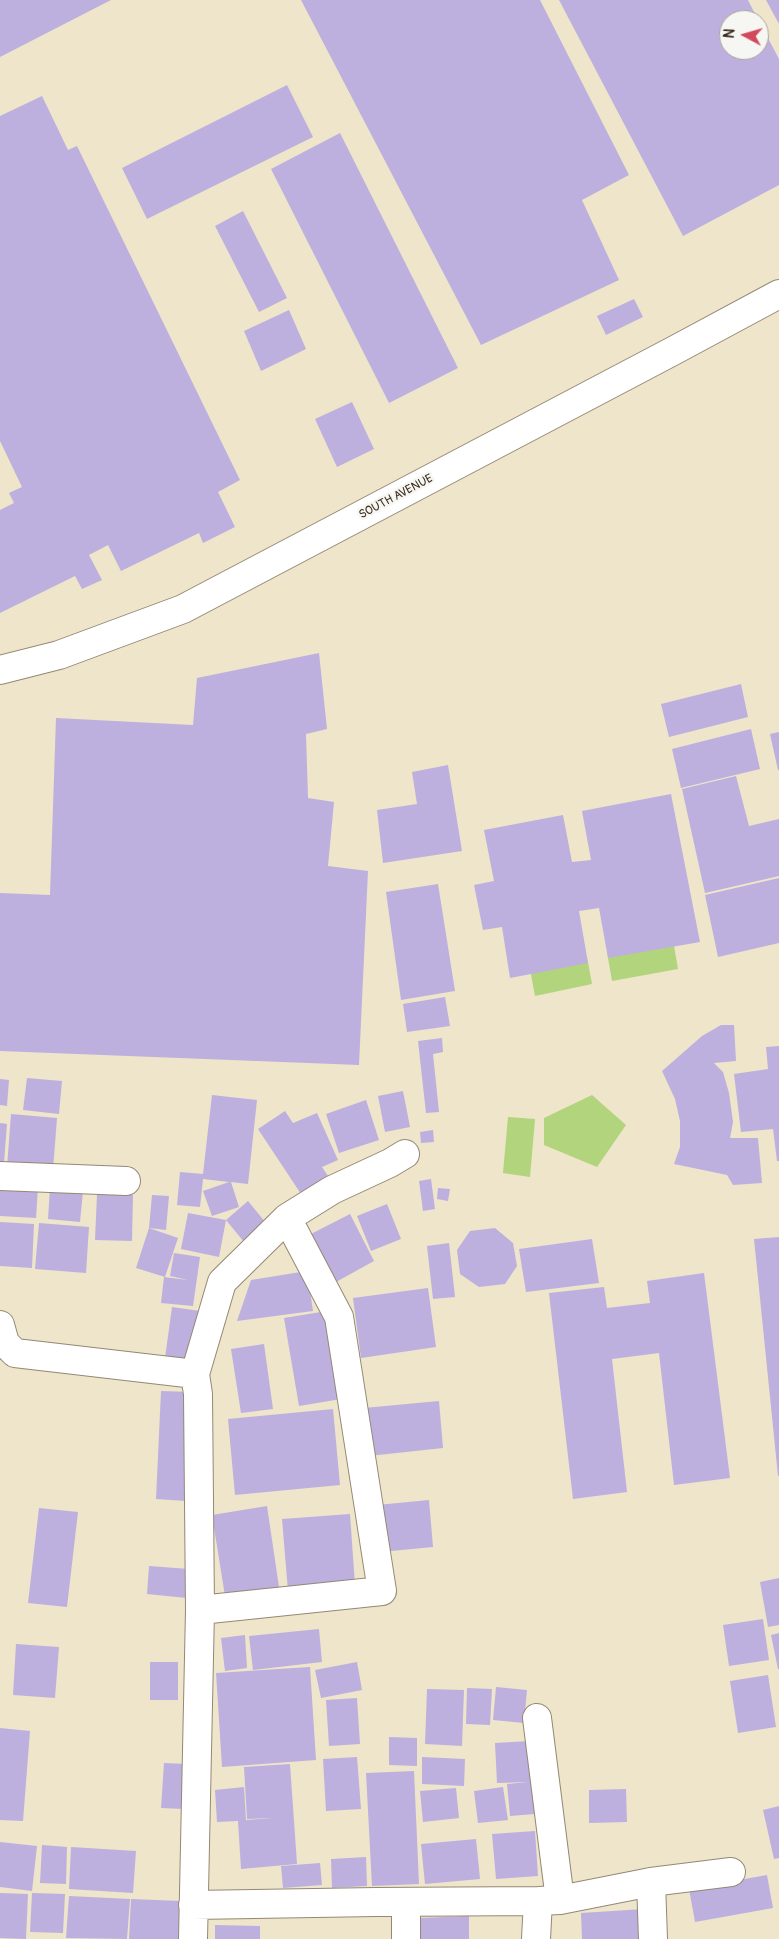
<!DOCTYPE html>
<html>
<head>
<meta charset="utf-8">
<style>
  body { margin:0 }
  #map { position:relative; width:779px; height:1939px; overflow:hidden; background:#eee5ca; font-family:Pangolin,sans-serif }
  canvas { display:block }
  .north { position:absolute; left:719px; top:10px; width:50px; height:50px; box-sizing:border-box; background:#f6f6f2; border:1px solid #aba49d; border-radius:50%; rotate:276deg; font-size:14px; font-weight:700; line-height:20px; text-align:center; color:#3b2a1e }
  .north::after { content:''; display:block; margin:auto; width:18px; height:22px; background:#d1495b; clip-path:polygon(50% 0,100% 100%,50% 72%,0 100%) }
</style>
</head>
<body>
<div id="map">
<canvas width="779" height="1939"></canvas>
<div class="north">N</div>
</div>
<script>
const ctx = document.querySelector('canvas').getContext('2d');
ctx.lineJoin = 'round';
function fillPath(path, color) { ctx.fillStyle = color; ctx.fill(path, 'evenodd'); }
const shape = rows => new Path2D(rows.map(r => 'M' + r).join(''));
function stroke(path, color, width, dash) { ctx.strokeStyle = color; ctx.lineWidth = width; ctx.lineCap = dash ? 'butt' : 'round'; ctx.setLineDash(dash || []); ctx.stroke(path); }
function label(font, color, halo, rows, align = 'center') {
  ctx.font = font + ' Pangolin,sans-serif'; ctx.lineWidth = 5; ctx.setLineDash([]); ctx.textBaseline = 'middle'; ctx.strokeStyle = halo; ctx.fillStyle = color; for (const [text, x, y, turn = 0] of rows) {
    ctx.save(); ctx.translate(x, y); ctx.rotate((+turn || 0) * Math.PI / 180); ctx.textAlign = isNaN(turn) ? turn : align; if (halo) ctx.strokeText(text, 0, 0); ctx.fillText(text, 0, 0); ctx.restore();
  }
}
const green = shape([
  [673,940,678,969,612,981,607,952],
  [587,957,592,984,535,996,530,969],
  [592,1095,626,1125,597,1167,544,1145,544,1118],
  [508,1117,535,1119,530,1177,503,1173]
]);
const building = shape([
  [0,0,111,0,0,57],
  [301,0,540,0,629,175,582,200,619,280,481,345],
  [559,0,748,0,758,20,729,20,729,50,759,50,759,21,779,59,779,185,683,236],
  [766,0,779,0,779,24],
  [287,85,313,137,147,219,122,168],
  [42,96,68,150,77,146,240,480,218,492,235,527,203,543,199,533,121,571,108,545,89,555,102,580,82,589,75,576,0,613,0,510,14,503,9,493,22,487,0,441,0,116],
  [340,133,458,368,389,403,271,169],
  [243,211,287,298,259,312,215,226],
  [634,299,643,317,606,335,597,316],
  [289,310,306,349,261,371,244,331],
  [352,402,374,449,337,467,315,419],
  [319,653,327,729,306,734,308,798,334,802,328,866,368,871,359,1065,0,1051,0,893,50,895,56,718,193,725,197,678],
  [741,684,748,717,669,737,661,704],
  [751,729,760,769,681,788,672,749],
  [779,732,779,770,778,770,770,734],
  [448,765,462,851,383,863,377,810,417,804,412,772],
  [736,776,749,826,779,819,779,876,705,893,682,789],
  [671,794,700,942,608,958,599,908,579,911,588,963,510,978,502,927,483,930,474,885,494,881,484,830,563,815,572,862,591,860,582,811],
  [779,878,779,943,718,957,705,895],
  [438,884,455,991,401,1000,386,892],
  [445,997,450,1026,407,1032,403,1004],
  [721,1025,734,1025,736,1061,714,1063,723,1072,729,1093,733,1122,730,1138,758,1138,762,1183,733,1185,727,1175,674,1164,680,1147,680,1121,675,1099,662,1071,702,1036],
  [442,1038,443,1052,433,1054,439,1112,426,1113,418,1041],
  [779,1046,779,1161,777,1161,773,1129,741,1132,734,1074,768,1069,766,1047],
  [27,1078,62,1081,59,1114,23,1110],
  [0,1079,9,1080,7,1106,0,1105],
  [403,1091,410,1127,385,1132,378,1096],
  [212,1095,257,1100,248,1184,231,1182,239,1207,212,1216,203,1191,229,1182,203,1179,200,1207,177,1205,180,1172,203,1174],
  [366,1100,379,1140,339,1153,326,1114],
  [285,1111,293,1123,317,1113,338,1160,322,1167,328,1176,301,1194,258,1129],
  [11,1114,57,1118,53,1170,7,1167],
  [0,1123,7,1124,4,1163,0,1162],
  [433,1130,434,1142,421,1143,420,1132],
  [431,1179,435,1209,423,1211,419,1181],
  [0,1184,38,1187,36,1218,0,1216],
  [50,1188,83,1191,80,1222,48,1219],
  [438,1188,450,1189,448,1201,437,1199],
  [97,1194,133,1195,132,1241,95,1240],
  [152,1195,169,1196,166,1230,149,1228,178,1238,165,1277,136,1268,149,1228],
  [248,1201,266,1223,244,1242,226,1220,219,1257,181,1249,188,1213,226,1220],
  [387,1204,401,1239,371,1251,357,1216],
  [350,1214,374,1261,336,1282,311,1234],
  [0,1222,34,1224,32,1268,0,1266],
  [39,1223,89,1227,86,1273,35,1269],
  [495,1228,513,1243,517,1266,505,1284,479,1287,460,1274,457,1250,470,1231],
  [779,1237,779,1476,778,1476,754,1239],
  [592,1239,599,1283,526,1292,519,1249],
  [449,1243,455,1297,433,1299,427,1246],
  [174,1253,200,1257,193,1306,161,1303,164,1277,188,1280,170,1276],
  [307,1271,313,1311,237,1321,251,1280],
  [704,1273,730,1478,674,1485,659,1353,612,1359,627,1492,573,1499,549,1293,604,1287,607,1308,650,1303,647,1281],
  [428,1288,436,1347,361,1358,353,1298],
  [172,1307,200,1311,193,1362,165,1358],
  [327,1311,341,1399,299,1406,284,1318],
  [264,1344,273,1409,241,1413,231,1349],
  [161,1391,191,1392,186,1501,156,1499],
  [439,1401,443,1448,369,1456,364,1408],
  [333,1409,340,1485,235,1495,228,1419],
  [429,1500,433,1547,381,1552,377,1505],
  [267,1506,279,1587,225,1596,212,1515],
  [39,1508,78,1512,67,1607,28,1603],
  [350,1514,355,1585,288,1591,282,1519],
  [149,1566,189,1569,187,1598,147,1594],
  [779,1578,779,1625,768,1627,760,1582],
  [763,1619,769,1660,729,1666,723,1625],
  [319,1629,322,1662,253,1670,249,1636],
  [779,1633,779,1669,778,1669,771,1635],
  [245,1635,247,1668,225,1671,221,1638],
  [16,1644,59,1647,55,1698,13,1695],
  [150,1662,178,1662,178,1700,150,1700],
  [357,1662,362,1690,321,1698,315,1670],
  [310,1667,316,1760,222,1767,216,1673],
  [768,1675,776,1727,738,1733,730,1681],
  [496,1687,527,1690,524,1723,493,1720],
  [467,1688,492,1689,490,1725,466,1724],
  [427,1689,464,1690,462,1746,425,1744],
  [357,1698,360,1744,329,1746,326,1700],
  [0,1728,30,1731,23,1821,0,1820],
  [389,1737,417,1738,417,1766,389,1765],
  [530,1741,535,1814,510,1816,507,1784,528,1782,497,1783,495,1743],
  [357,1757,361,1809,326,1811,323,1759],
  [422,1757,465,1759,464,1786,422,1784],
  [164,1763,186,1764,184,1809,161,1808],
  [290,1764,297,1864,241,1869,238,1821,217,1822,215,1790,244,1787,246,1820,272,1818,247,1819,244,1767],
  [414,1771,419,1884,372,1886,366,1773],
  [503,1787,508,1820,478,1823,474,1791],
  [456,1788,459,1818,423,1822,420,1791],
  [626,1789,627,1822,589,1823,589,1790],
  [779,1806,779,1858,774,1859,763,1810],
  [535,1831,538,1876,496,1879,492,1834],
  [476,1839,480,1879,425,1884,421,1844],
  [0,1842,37,1846,32,1891,0,1887],
  [42,1845,67,1847,66,1884,40,1883],
  [71,1847,136,1851,133,1893,69,1889],
  [366,1857,367,1886,332,1888,331,1859],
  [320,1863,322,1885,283,1888,281,1866],
  [767,1875,773,1908,695,1922,689,1889],
  [0,1893,28,1894,26,1939,0,1938],
  [32,1893,65,1894,63,1933,30,1932],
  [69,1896,130,1899,127,1939,66,1938],
  [131,1899,181,1901,179,1939,129,1939],
  [644,1909,646,1939,582,1939,581,1913],
  [469,1916,469,1939,421,1939,420,1918],
  [215,1925,260,1926,260,1939,215,1939]
]);
const minor = shape([
  [0,670,59,655,183,609,673,351,779,294],
  [0,1176,126,1181],
  [0,1325,5,1343,15,1353,195,1374],
  [200,1610,382,1591,339,1317,287,1218],
  [537,1718,560,1900],
  [651,1882,731,1872],
  [406,1902,406,1939],
  [193,1905,376,1902,538,1901,560,1900,651,1882,653,1939],
  [193,1939,200,1610,198,1394,195,1374,222,1282,287,1218,332,1190,390,1163,405,1154],
  [536,1939,538,1901]
]);
const streetNames = [
  ["SOUTH AVENUE",396,497,-28]
];
fillPath(green, '#b1d47d');
fillPath(building, '#bdb0df');
stroke(minor, '#948874', 30);
stroke(minor, '#fff', 28);
label('12px', '#3b2a1e', '#f6f6f2', streetNames);
</script>
</body>
</html>
